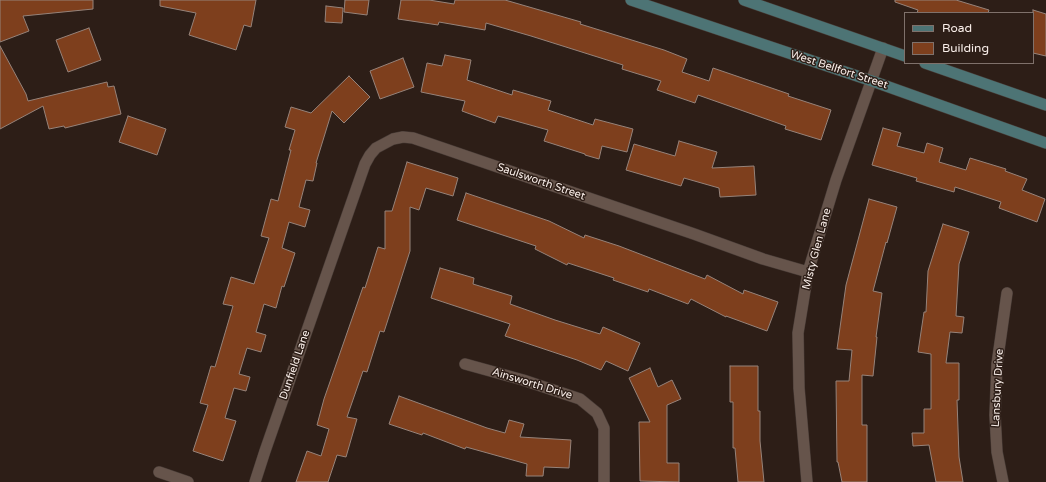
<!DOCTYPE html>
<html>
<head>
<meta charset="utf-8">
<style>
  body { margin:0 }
  #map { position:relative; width:1046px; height:482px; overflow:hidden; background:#2d1e17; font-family:"Varela Round",sans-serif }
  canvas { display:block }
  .legend { position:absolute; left:904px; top:12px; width:130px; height:52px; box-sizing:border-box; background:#2d1e17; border:1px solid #7f716b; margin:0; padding:5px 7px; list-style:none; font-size:12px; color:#f9eee9 }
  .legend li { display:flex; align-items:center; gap:8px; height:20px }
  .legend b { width:20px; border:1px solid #7f716b }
</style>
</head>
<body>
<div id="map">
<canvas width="1046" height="482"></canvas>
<ul class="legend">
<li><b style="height:5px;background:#4d7475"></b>Road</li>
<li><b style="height:11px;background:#7e3f1d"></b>Building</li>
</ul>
</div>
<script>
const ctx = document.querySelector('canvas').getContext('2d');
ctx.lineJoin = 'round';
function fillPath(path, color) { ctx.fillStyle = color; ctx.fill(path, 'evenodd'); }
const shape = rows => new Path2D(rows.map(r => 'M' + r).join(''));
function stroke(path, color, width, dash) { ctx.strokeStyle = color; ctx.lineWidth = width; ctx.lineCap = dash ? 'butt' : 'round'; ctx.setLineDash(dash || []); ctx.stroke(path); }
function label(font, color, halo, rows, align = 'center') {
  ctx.font = font + ' "Varela Round",sans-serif'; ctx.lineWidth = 3; ctx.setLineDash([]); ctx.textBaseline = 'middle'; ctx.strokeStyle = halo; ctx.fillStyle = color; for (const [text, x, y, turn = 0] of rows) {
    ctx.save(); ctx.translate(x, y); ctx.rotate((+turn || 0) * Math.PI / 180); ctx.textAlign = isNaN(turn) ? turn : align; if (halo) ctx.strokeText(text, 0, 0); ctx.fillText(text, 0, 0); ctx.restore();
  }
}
const building = shape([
  [0,0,93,0,93,9,23,16,29,31,0,42,0,0],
  [160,0,256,0,251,27,244,25,236,50,189,35,196,13,160,6,160,0],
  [345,0,369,0,367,15,344,12,345,0],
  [401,0,429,0,454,4,455,0,505,0,581,22,580,24,664,50,687,59,682,72,709,81,713,68,789,94,788,96,831,110,821,140,785,129,786,126,698,95,695,103,657,90,661,81,622,69,623,65,531,36,486,23,485,30,439,22,438,25,398,19,401,0],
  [895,0,956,0,989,10,988,13,917,13,918,10,895,2,895,0],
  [326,6,343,8,342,23,325,22,326,6],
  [1033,10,1046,14,1046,56,1033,53,1033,10],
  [89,28,101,60,68,72,56,40,89,28],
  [0,46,26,94,28,101,107,82,108,87,114,86,121,114,65,128,64,126,49,129,43,106,0,129,0,46],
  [445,55,471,60,467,80,512,95,513,90,551,101,548,110,593,125,595,119,633,129,627,152,602,146,599,159,585,155,585,154,544,141,548,130,498,116,495,123,462,111,465,101,421,92,427,63,442,66,445,55],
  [403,58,414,87,380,99,370,71,403,58],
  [349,76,370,97,344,123,332,111,316,163,317,163,313,181,306,180,299,207,310,210,305,227,289,222,282,248,295,253,284,287,282,286,276,308,264,304,256,332,266,335,261,352,247,348,239,374,250,377,246,391,234,388,225,418,236,421,223,461,193,451,208,405,200,403,211,366,215,367,233,306,223,304,231,277,254,284,269,238,261,236,271,199,278,201,291,150,289,150,295,130,285,127,291,107,311,113,349,76],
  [128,116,166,129,157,155,119,142,128,116],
  [883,128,901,133,897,146,924,153,927,143,943,148,939,162,966,170,970,158,1006,169,1005,171,1027,179,1022,190,1045,199,1037,222,999,208,1001,202,955,187,954,192,916,181,917,178,872,165,883,128],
  [679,141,717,152,712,168,754,166,756,195,720,197,719,188,684,178,681,186,626,170,634,144,675,156,679,141],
  [407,162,458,178,453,196,426,188,419,210,410,207,410,251,384,332,380,331,367,372,363,371,347,417,357,419,346,457,337,455,328,482,296,482,307,451,321,456,329,429,317,425,324,399,363,287,365,288,378,247,385,249,385,211,392,211,407,162],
  [466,193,549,221,584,238,585,235,619,246,705,279,707,275,743,294,744,290,778,302,767,331,726,316,726,317,691,299,688,304,649,289,648,292,613,280,614,278,568,263,567,265,535,249,536,246,457,220,466,193],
  [869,199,897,207,887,243,886,242,873,291,882,293,876,337,877,337,873,376,862,375,862,425,867,425,867,482,842,482,838,462,837,462,836,381,849,381,852,350,837,349,846,285,869,199],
  [943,224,969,232,959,264,956,316,964,317,962,333,950,332,946,363,959,363,959,400,957,400,959,457,963,482,936,482,929,445,913,446,912,433,924,433,924,409,931,409,931,354,918,352,924,312,926,312,928,271,943,224],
  [440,268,474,278,473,284,512,296,510,304,555,320,600,334,603,327,640,343,628,371,606,361,601,370,577,360,505,336,510,324,431,298,440,268],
  [730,366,758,366,758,411,760,411,760,441,764,482,738,482,735,448,733,448,733,402,730,402,730,366],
  [650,368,658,387,672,380,681,399,667,405,667,463,679,463,679,482,640,481,639,422,650,422,629,378,650,368],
  [399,396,487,428,505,433,509,420,524,424,520,437,571,440,569,468,544,467,543,476,526,476,527,464,466,447,465,449,423,433,422,435,389,424,399,396]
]);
const minor = shape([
  [465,364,523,380,580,399,597,413,604,428,604,482],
  [159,472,188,482],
  [255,482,265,451,365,164,370,155,376,148,393,139,403,137,413,138,694,234,763,259,808,272],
  [807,482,799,388,798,333,808,272,836,180,883,48],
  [1003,482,997,452,995,415,997,364,1007,293]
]);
const secondary = shape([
  [631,0,872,81,1046,143],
  [744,0,905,56],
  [925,63,1046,105]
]);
const streetNames = [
  ["West Bellfort Street",839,70,18],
  ["Saulsworth Street",541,182,19],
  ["Misty Glen Lane",817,249,-75],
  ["Dunfield Lane",295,365,-71],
  ["Ainsworth Drive",532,384,17],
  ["Lansbury Drive",998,388,-87]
];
fillPath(building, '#7e3f1d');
stroke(building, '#96837a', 1);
stroke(minor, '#473b36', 12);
stroke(secondary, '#473b36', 12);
stroke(minor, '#66544b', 11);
stroke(secondary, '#4d7475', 11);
label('11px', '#f9eee9', '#2d1e17', streetNames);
</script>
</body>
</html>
